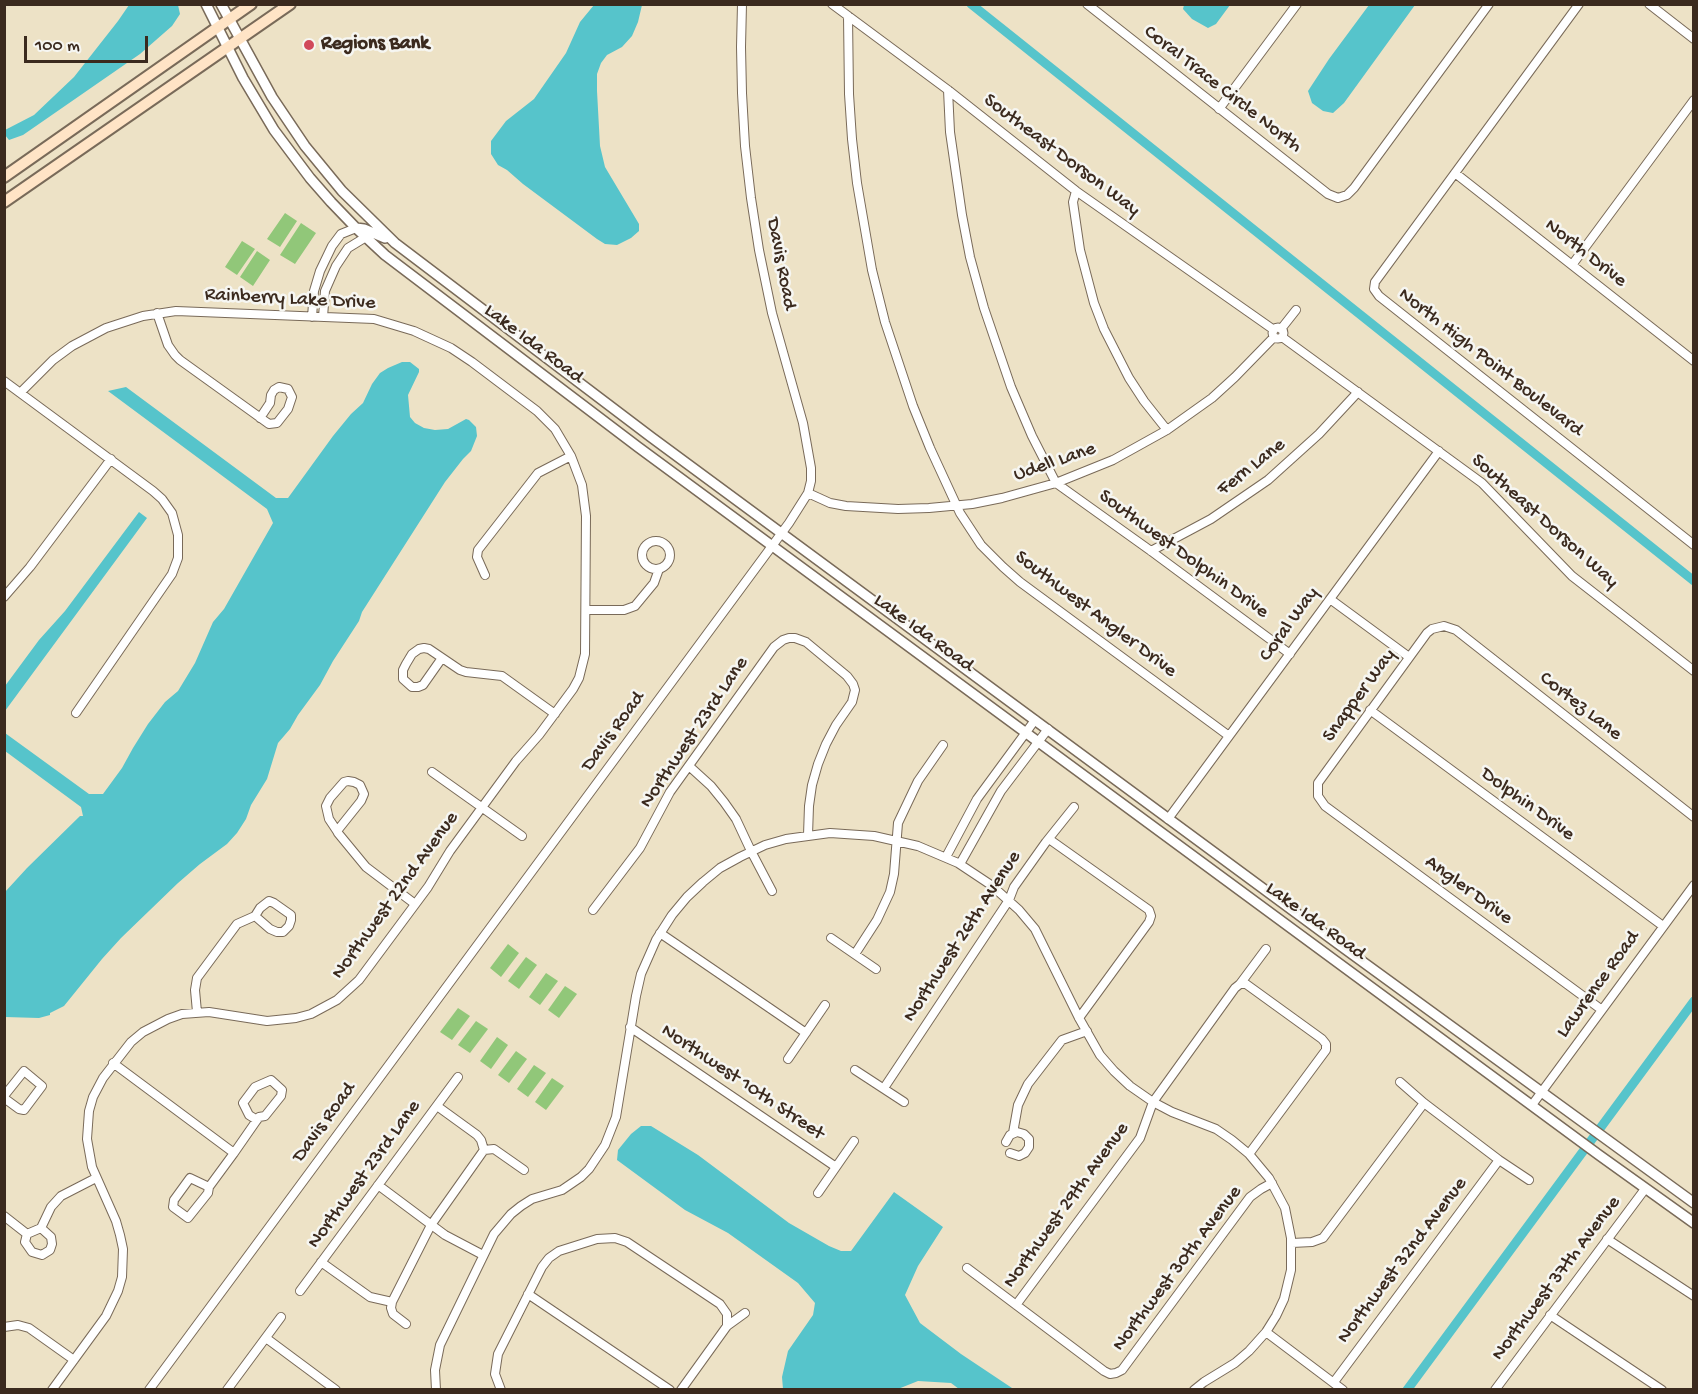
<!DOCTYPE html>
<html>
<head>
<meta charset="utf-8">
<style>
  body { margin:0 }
  #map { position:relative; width:1698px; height:1394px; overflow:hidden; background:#ede2c6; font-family:"Gochi Hand",sans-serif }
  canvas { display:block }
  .frame { position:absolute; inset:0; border:6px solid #3b2a1e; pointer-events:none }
  .scale { position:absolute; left:24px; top:36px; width:124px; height:27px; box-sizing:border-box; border:3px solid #3b2a1e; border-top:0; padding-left:8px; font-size:18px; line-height:21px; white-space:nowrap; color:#3b2a1e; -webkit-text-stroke:4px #f6f6f2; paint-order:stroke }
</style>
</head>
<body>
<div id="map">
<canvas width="1698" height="1394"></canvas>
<div class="frame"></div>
<div class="scale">100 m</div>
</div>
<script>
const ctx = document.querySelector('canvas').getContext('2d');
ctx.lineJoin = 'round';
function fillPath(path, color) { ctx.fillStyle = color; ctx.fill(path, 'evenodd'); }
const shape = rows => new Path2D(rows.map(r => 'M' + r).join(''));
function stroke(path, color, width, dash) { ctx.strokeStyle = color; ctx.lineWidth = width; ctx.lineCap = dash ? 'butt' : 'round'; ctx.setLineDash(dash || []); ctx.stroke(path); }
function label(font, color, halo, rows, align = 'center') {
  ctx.font = font + ' "Gochi Hand",sans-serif'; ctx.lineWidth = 5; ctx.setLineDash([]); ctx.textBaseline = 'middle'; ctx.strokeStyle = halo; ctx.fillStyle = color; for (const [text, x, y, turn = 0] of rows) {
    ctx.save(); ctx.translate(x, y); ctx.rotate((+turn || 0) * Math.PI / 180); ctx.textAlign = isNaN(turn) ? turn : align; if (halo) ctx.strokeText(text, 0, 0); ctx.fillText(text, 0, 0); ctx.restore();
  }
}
const green = shape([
  [285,213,297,221,280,247,267,239],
  [301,223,316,233,295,264,280,255],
  [242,241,255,249,237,275,225,267],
  [257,251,270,260,253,286,240,277],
  [508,944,519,953,501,977,490,968],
  [526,957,537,965,519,989,508,981],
  [546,973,558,981,540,1005,529,997],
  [565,986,577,994,559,1018,548,1010],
  [458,1008,470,1016,452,1040,440,1032],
  [476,1021,488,1029,470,1053,458,1045],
  [497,1037,508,1045,491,1069,480,1061],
  [516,1051,527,1059,509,1083,498,1075],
  [534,1065,546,1073,528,1097,517,1089],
  [552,1078,564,1086,546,1110,535,1102]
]);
const water = shape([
  [129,5,178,5,180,14,172,26,140,54,23,135,9,140,5,135,5,130,34,115,74,77,118,21],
  [594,5,642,5,638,22,632,36,622,47,607,55,601,63,597,74,597,91,600,146,605,167,639,224,639,231,631,238,617,245,605,244,597,239,523,184,507,170,498,165,491,154,491,141,506,121,534,99,566,53,580,22],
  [1184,5,1184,4,1230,5,1216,24,1208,28,1192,19,1183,9],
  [1369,5,1415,5,1344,103,1333,113,1323,111,1312,103,1308,91,1329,59],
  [402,362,410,362,419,369,419,372,408,395,410,417,415,423,424,428,435,430,448,429,466,419,469,420,476,427,477,436,471,451,463,459,445,482,362,612,359,621,333,661,320,685,298,715,290,729,278,743,267,779,251,805,246,819,237,833,227,844,200,864,178,883,121,938,102,959,64,1006,50,1013,50,1015,39,1018,5,1017,5,892,27,868,80,816,83,816,81,807,5,751,5,733,89,794,103,794,122,768,133,748,148,724,165,702,178,691,195,663,213,622,224,609,273,523,267,509,108,391,126,387,276,498,288,498,333,436,351,414,363,403,372,384,380,373,388,368],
  [139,512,147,518,5,711,5,686,39,640,65,611],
  [641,1126,651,1126,698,1155,789,1223,829,1246,841,1251,851,1251,894,1192,943,1227,918,1266,905,1295,920,1323,961,1354,1012,1388,1019,1389,959,1389,951,1383,918,1381,898,1389,783,1389,782,1377,788,1351,813,1315,815,1303,798,1283,728,1233,685,1210,617,1160,618,1150,631,1134]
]);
const canal = shape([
  [971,4,1694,581],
  [1407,1390,1694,1001]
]);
const minor = shape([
  [832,4,948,90,1076,191,1274,330],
  [1087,4,1328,194,1338,198,1347,195,1354,188,1489,4],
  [1579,4,1375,282,1374,289,1379,296,1694,545],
  [1649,4,1694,39],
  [848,16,849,94,852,139,857,183,872,270,885,322,913,406,930,448,960,513,981,545,1003,567,1020,582,1229,736],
  [948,90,950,132,962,215,970,257,984,308,1011,387,1032,436,1056,483,1151,551,1290,654],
  [1219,109,1297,4],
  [1455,173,1694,361],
  [1076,191,1073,202,1080,250,1094,303,1104,329,1129,378,1144,401,1167,430],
  [1572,265,1694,100],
  [157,313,168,345,175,355,180,360,269,424,277,423,288,409,292,397,288,389,279,387,274,390,271,395,270,403,260,418],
  [312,317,314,291,320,271,332,246,341,234,356,228],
  [323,317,325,291,336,266,348,248,366,237],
  '1272.5 333a5.5 5.5 0 1 1 11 0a5.5 5.5 0 1 1-11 0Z',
  [1281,329,1296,310],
  [1282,337,1482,483,1572,576,1694,671],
  [4,381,153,491,162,499,172,513,178,535,178,558,172,574,76,713],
  [20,393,53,360,72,346,106,328,143,316,176,311,374,319,414,331,451,348,472,362,537,411,555,429,571,456,582,485,586,516,585,654,579,678,573,689,539,735,516,761,450,851,428,887,359,980,337,1000,311,1014,296,1018,267,1021,209,1012,182,1014,168,1019,143,1032,131,1042,103,1078,93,1097,89,1111,87,1139,92,1167,116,1221,120,1235,123,1249,122,1277,118,1291,106,1316,52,1390],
  [808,493,830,503,846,506,898,509,929,508,972,504,1002,498,1056,483,1113,460,1167,430,1212,398,1235,377,1274,337],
  '642 555a14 14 0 1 1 28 0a14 14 0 1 1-28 0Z',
  [1151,551,1211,519,1268,480,1319,434,1358,392],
  [485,575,477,557,478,550,538,473,571,456],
  [4,597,30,567,111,459],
  [1330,599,1409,657],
  [586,610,624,610,635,606,654,583,659,569],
  [442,658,423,685,418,687,412,687,403,679,403,670,406,664,412,654,419,649,424,648,429,649,460,670,466,672,502,676,555,714],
  [1370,710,1663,926],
  [689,766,711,786,724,802,736,819,751,851,772,891],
  [432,772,522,836],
  [1168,819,1439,451],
  [337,831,361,801,364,794,360,785,354,782,348,781,344,782,330,798,326,806,329,819,337,831,338,833,366,867,415,904],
  [1049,839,1149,910,1151,916,1149,922,1079,1018],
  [946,857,977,799,1035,720],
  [960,864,1001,791,1048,729],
  [593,910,640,848,670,792,774,647,783,640,789,638,795,638,806,642,847,676,853,684,855,690,852,702,836,725,826,744,818,764,812,785,809,806,808,835],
  [660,933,806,1033],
  [831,938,876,969],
  [855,954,877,920,890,892,894,874,898,823,918,781,943,745],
  [1240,984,1246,984,1322,1039,1326,1044,1326,1050,1249,1154],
  [1602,1010,1325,806,1318,796,1318,783,1427,633,1432,629,1444,626,1456,630,1694,817],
  [197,1012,195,990,197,978,237,924,255,916,260,908,269,901,274,903,291,915,291,920,289,926,283,932,277,932,270,929,255,916],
  [630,1027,836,1167],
  [788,1059,825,1005],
  [113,1063,234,1153],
  [855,1070,904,1102],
  [1400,1082,1424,1103,1499,1160,1529,1180],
  [884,1088,1009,900,1014,887,1046,842,1074,807],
  [4,1096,24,1071,42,1086,24,1110,19,1109,4,1098],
  [1532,1105,1694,885],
  [437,1106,477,1135,481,1140,484,1150],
  [1013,1133,1018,1105,1028,1084,1062,1040,1087,1031],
  [1006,1142,1010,1135,1017,1132,1024,1134,1029,1139,1029,1147,1025,1153,1019,1156,1010,1153],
  [484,1150,494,1149,524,1170],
  [378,1185,445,1235,483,1255],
  [209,1187,190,1178,174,1200,173,1207,188,1218,208,1193,209,1187,234,1153,259,1117,265,1116,281,1096,282,1090,271,1080,255,1087,243,1103,249,1115,257,1120],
  [818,1193,854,1141],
  [4,1216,27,1234,25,1242,32,1252,42,1255,50,1250,52,1244,51,1237,41,1228],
  [27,1234,41,1228,51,1207,61,1196,96,1178],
  [1607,1239,1694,1296],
  [1292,1243,1312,1242,1323,1238,1424,1103],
  [321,1262,370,1297,392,1302],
  [967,1268,1104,1371,1110,1374,1116,1373,1122,1370,1250,1197,1261,1189,1272,1183],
  [300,1291,458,1077],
  [528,1294,670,1390],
  [1016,1305,1140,1138,1153,1102,1235,988,1240,984,1266,949],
  [1550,1315,1662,1390],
  [406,1324,393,1314,391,1308,392,1302,431,1225,484,1150],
  [4,1327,18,1325,29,1328,74,1360],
  [1266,1332,1343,1390],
  [266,1338,336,1390],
  [1334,1382,1499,1160],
  [149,1390,789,523,808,493,811,481,811,468,803,423,772,313,759,250,751,198,745,146,742,93,741,47,742,4],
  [227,1390,281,1317],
  [436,1390,435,1370,440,1345,494,1234,511,1214,521,1206,532,1199,562,1190,581,1177,589,1169,605,1145,616,1117,636,996,641,974,656,940,672,915,687,897,703,882,720,868,740,857,765,845,786,839,830,833,874,836,918,846,958,863,991,885,1019,910,1035,929,1079,1018,1100,1055,1114,1071,1130,1086,1153,1102,1172,1112,1216,1129,1232,1140,1249,1154,1269,1178,1285,1208,1291,1238,1291,1270,1284,1299,1276,1316,1266,1332,1249,1351,1235,1363,1204,1382,1194,1390],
  [501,1390,495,1374,498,1354,542,1267,549,1258,559,1251,597,1239,615,1238,627,1242,720,1304,727,1314,727,1326],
  [681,1390,727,1326,745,1313],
  [1495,1390,1645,1189]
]);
const tertiary = shape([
  [206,4,243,78,274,130,310,178,331,202,356,228,385,255,638,447,1599,1155,1694,1223],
  [221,4,272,97,305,146,342,191,395,243,651,437,1341,946,1694,1203],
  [356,228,364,229,385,238]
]);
const secondary = shape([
  [4,177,251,4],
  [4,202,290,4]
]);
const markers = [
  [309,45,6,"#d1495b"]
];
const poiNames = [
  ["Regions Bank",321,45]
];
const streetNames = [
  ["Coral Trace Circle North",1222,90,38],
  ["Southeast Dorson Way",1061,156,37],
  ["North Drive",1585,254,38],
  ["Davis Road",780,264,79],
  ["Rainberry Lake Drive",290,300,3],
  ["Lake Ida Road",533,345,37],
  ["North High Point Boulevard",1490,363,38],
  ["Udell Lane",1055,463,-19],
  ["Fern Lane",1252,468,-38],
  ["Southeast Dorson Way",1544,522,42],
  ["Southwest Dolphin Drive",1183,555,36],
  ["Southwest Angler Drive",1095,615,37],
  ["Coral Way",1290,625,-54],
  ["Lake Ida Road",923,634,36],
  ["Snapper Way",1360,696,-54],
  ["Cortez Lane",1580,707,38],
  ["Davis Road",614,732,-54],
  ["Northwest 23rd Lane",695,733,-56],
  ["Dolphin Drive",1527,805,36],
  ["Angler Drive",1468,891,36],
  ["Northwest 22nd Avenue",396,896,-54],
  ["Lake Ida Road",1315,922,36],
  ["Northwest 26th Avenue",963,937,-57],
  ["Lawrence Road",1599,985,-54],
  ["Northwest 10th Street",742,1083,34],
  ["Davis Road",325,1123,-54],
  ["Northwest 23rd Lane",365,1175,-54],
  ["Northwest 29th Avenue",1067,1206,-54],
  ["Northwest 32nd Avenue",1403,1261,-53],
  ["Northwest 30th Avenue",1178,1269,-53],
  ["Northwest 37th Avenue",1557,1279,-53]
];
fillPath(green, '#91c779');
fillPath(water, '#56c4cb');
stroke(canal, '#56c4cb', 9);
stroke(minor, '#796a59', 10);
stroke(tertiary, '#796a59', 12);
stroke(secondary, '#796a59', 14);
stroke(minor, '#fff', 8);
stroke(tertiary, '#fff', 9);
stroke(secondary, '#ffe4c6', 10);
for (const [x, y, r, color] of markers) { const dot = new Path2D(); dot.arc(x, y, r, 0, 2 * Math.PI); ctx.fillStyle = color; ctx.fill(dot); stroke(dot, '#f6f6f2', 2); }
label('bold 20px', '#3b2a1e', '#f6f6f2', poiNames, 'left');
label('20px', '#3b2a1e', '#f6f6f2', streetNames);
</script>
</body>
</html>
